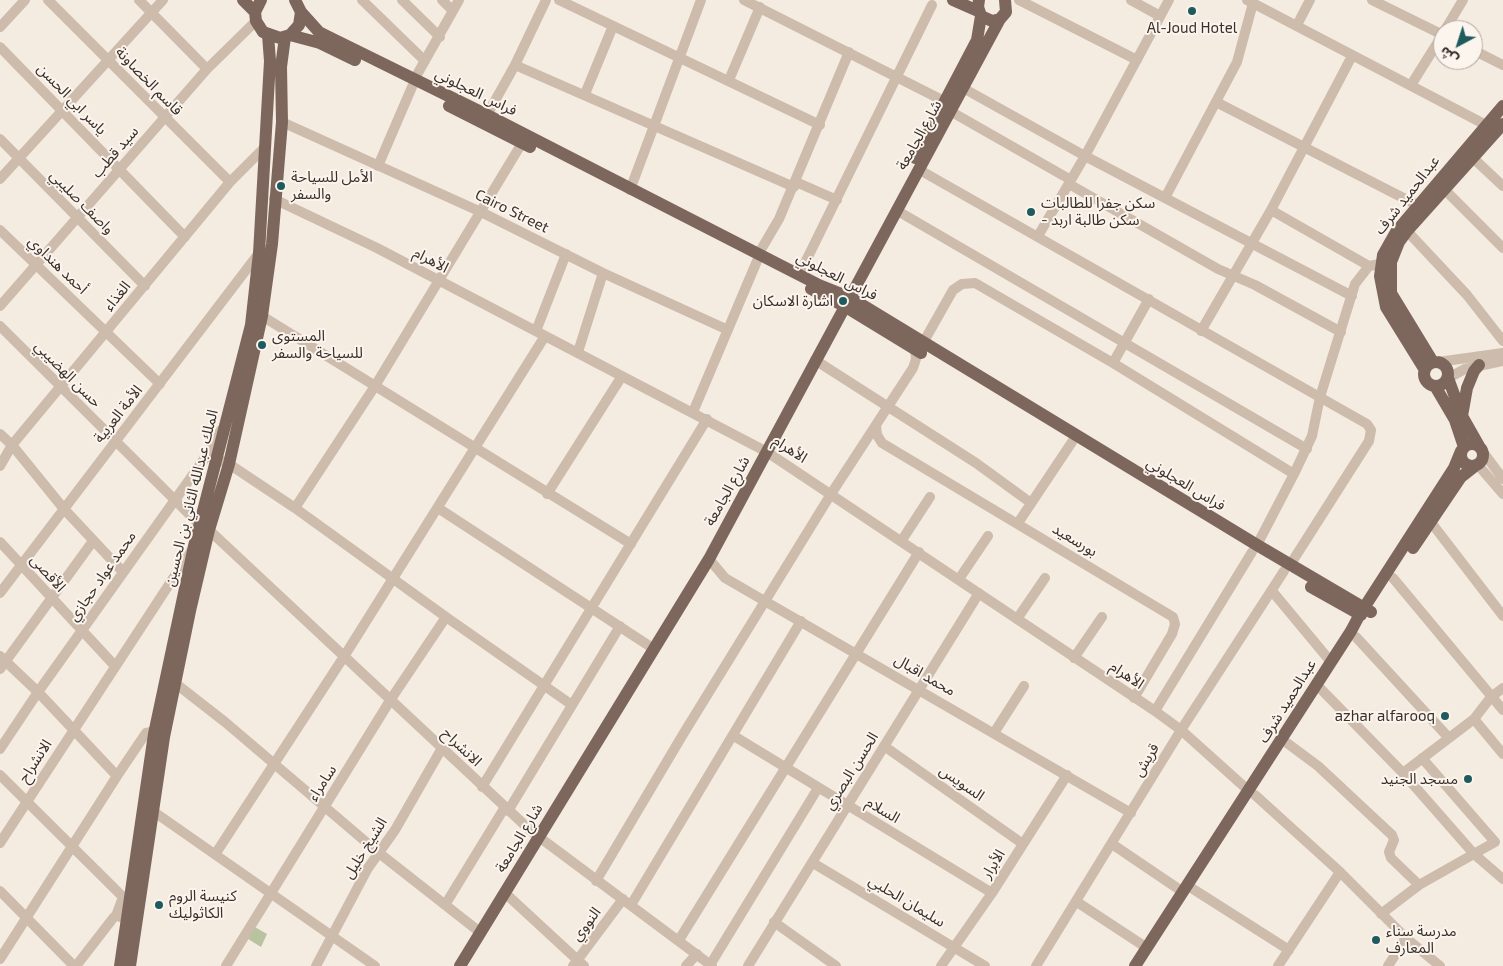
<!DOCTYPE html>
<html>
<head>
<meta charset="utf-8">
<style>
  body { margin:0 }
  #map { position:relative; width:1503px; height:966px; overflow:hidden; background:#f4ebe1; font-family:"Exo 2","Noto Sans Arabic",sans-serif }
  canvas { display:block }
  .north { position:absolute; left:1433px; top:20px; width:50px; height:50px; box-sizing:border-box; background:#fbf5ee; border:1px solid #aea6a0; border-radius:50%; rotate:220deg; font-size:14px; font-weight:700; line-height:20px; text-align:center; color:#3b302b }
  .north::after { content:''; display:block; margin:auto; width:18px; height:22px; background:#1f5a5e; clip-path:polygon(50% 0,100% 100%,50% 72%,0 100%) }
</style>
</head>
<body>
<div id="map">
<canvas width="1503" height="966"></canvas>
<div class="north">ش</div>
</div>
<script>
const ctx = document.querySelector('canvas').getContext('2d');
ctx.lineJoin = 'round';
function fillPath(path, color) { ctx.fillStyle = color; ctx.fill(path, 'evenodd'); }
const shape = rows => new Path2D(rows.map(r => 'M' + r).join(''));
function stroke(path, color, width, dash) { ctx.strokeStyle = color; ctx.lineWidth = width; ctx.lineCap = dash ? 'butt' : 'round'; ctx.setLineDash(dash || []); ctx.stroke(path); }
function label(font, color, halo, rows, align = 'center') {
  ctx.font = font + ' "Exo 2","Noto Sans Arabic",sans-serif'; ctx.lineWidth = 4; ctx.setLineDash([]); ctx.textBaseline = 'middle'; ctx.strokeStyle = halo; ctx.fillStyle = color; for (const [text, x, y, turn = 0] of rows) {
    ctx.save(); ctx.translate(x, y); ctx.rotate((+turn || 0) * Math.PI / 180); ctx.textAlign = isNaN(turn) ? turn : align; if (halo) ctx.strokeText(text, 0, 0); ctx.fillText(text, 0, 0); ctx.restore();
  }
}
const green = shape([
  [253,926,267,934,261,947,245,937]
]);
const minor = shape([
  [48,0,230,182],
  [139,0,207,69],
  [362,0,425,61],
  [402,0,440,37],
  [442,0,453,11],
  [559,0,820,125],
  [744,0,944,101],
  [1019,0,1137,60],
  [1131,0,1160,16],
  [1247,0,1486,125],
  [1372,0,1443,35],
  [1297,25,1310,0],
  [0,27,25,0],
  [1445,30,1463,0],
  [0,47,185,237],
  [1473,50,1503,65],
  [515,65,794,187],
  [414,80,459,0],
  [729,80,760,7],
  [1411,85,1443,34],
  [963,88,1085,156,1352,296],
  [585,94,613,26],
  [1216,102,1417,205],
  [950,111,1071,180],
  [487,115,515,65,546,0],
  [282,122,481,212,603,273,728,330],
  [0,139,145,286],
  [1472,157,1503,186],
  [378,166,412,87],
  [918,169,1367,424,1371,430,1369,441,1290,565],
  [0,179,163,0],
  [796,182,837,200],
  [1069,184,1218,269,1255,285,1341,332],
  [1444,189,1503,248],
  [630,190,701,0],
  [1166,196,1237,62,1253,3],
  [274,199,377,248,767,452,1155,711,1181,730,1249,791],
  [896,210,1307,449],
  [1271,210,1369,266],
  [0,230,160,384],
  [1407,231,1467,295,1503,341],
  [1038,236,1085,156,1169,0],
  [759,253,779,219,849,52],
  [799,275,932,5],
  [0,306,207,69,256,21],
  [262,316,631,544],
  [0,326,201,526],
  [536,331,566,254],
  [1201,331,1271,210,1352,56],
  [923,343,953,290,962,284,975,283,1113,363,1294,474],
  [578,352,603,273],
  [815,360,976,463,1031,503],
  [1438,362,1503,353],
  [1113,363,1149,299],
  [1448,378,1465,369,1503,361],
  [693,412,757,261],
  [876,425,877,435,882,443,1173,617,1175,624,1172,634,1134,698],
  [0,434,12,445,64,509,123,572],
  [1483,452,1503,479],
  [207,455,229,464,295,508,446,617,572,705],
  [1478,465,1503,494],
  [0,466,12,445,230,182,263,149],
  [547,494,622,376],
  [295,508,375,386,522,143],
  [438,508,654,649],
  [1430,521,1503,616],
  [1018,523,1072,442],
  [209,530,531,831,712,966],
  [902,540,930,497],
  [0,542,115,666],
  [1257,545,1294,474,1312,436,1320,397,1355,284,1369,266,1380,264],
  [709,559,725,578,1131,813],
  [1393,578,1503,710],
  [959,579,988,536],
  [1272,591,1331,662],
  [0,593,259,253],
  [1017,619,1045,578],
  [1356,637,1448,737],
  [0,656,38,692,117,776],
  [1074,658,1102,617],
  [0,669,93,541],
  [175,683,225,722,379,853,481,933],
  [1316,684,1403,773,1474,854,1503,879],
  [1155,711,1252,552],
  [1474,719,1503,754],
  [994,733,1024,686],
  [734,736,992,893],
  [1287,743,1318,766,1392,835,1394,840,1389,852,1391,858,1419,885],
  [884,746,1023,844],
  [0,749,38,692,207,455,221,430],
  [1403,773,1474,719,1491,697,1503,688],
  [0,775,123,897,131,900],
  [482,787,707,419],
  [1255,795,1340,872,1406,938,1440,966],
  [147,807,375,966],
  [508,811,620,626],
  [0,843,191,551],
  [1112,844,1183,892],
  [216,853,345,655,545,336],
  [813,863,985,966],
  [596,881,682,736,831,494,913,368,916,359,915,349],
  [1193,889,1289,950],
  [0,891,74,966],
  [505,893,584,966],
  [1077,902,1147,948],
  [445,905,505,807],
  [631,905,801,621],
  [1381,914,1419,885,1495,842,1422,758],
  [116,916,123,897],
  [774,922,836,966],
  [679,940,919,552],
  [0,959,117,776,146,733,151,732,154,734],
  [710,965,818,788],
  [76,966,114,917,117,916,127,919],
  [226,966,391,699,446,617],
  [316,966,368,868,395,830,442,748],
  [573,966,623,899],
  [686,966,697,954],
  [748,966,979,593],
  [941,966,992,893,1067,775],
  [1036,966,1181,730,1284,571],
  [1278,966,1340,872],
  [1388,966,1406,938]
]);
const major = shape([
  [243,0,255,12],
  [261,0,255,12,256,21,263,32,280,38,290,35,299,25,301,12,295,0],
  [953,0,978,11],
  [979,0,978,7,981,16,992,21,1000,19,1006,12,1005,0],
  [301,12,319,32,327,36,487,115,819,285,849,297,1257,545,1371,612],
  [290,35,320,43,355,60],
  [449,106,530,147],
  [915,158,977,40,981,16],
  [811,289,844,306,921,353],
  '1424 374a12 12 0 1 1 24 0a12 12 0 1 1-24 0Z',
  [1433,362,1391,293,1391,262,1399,242,1407,231,1503,124],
  [1425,370,1386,307,1380,276,1383,255,1396,232,1503,106],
  [1448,378,1462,416,1479,446],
  [1435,386,1455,420,1464,447],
  [1462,416,1467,388,1474,371,1479,365],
  '1461 455a11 11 0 1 1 22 0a11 11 0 1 1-22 0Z',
  [1413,548,1461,477,1475,466],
  [1311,587,1361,615],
  [120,966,154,734,194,546,251,325,259,253,270,61,268,35],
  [130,966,164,737,190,611,209,530,229,464,262,316,272,244,282,122,281,67,285,37],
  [460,966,709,559,1000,19],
  [1135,966,1351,631,1360,614,1454,468,1461,451]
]);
const markers = [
  [1192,11,5,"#1f5a5e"],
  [281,186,5,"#1f5a5e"],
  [1031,212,5,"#1f5a5e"],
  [843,301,5,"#1f5a5e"],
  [262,345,5,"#1f5a5e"],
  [1445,716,5,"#1f5a5e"],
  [1468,779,5,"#1f5a5e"],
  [159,905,5,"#1f5a5e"],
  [1376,940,5,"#1f5a5e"]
];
const poiNames = [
  ["Al-Joud Hotel",1192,28,"center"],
  ["الأمل للسياحة",291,177],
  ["والسفر",291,194],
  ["سكن جفرا للطالبات",1041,203],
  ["- سكن طالبة اربد",1041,220],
  ["اشارة الاسكان",833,301,"right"],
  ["المستوى",272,336],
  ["للسياحة والسفر",272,353],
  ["azhar alfarooq",1435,716,"right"],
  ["مسجد الجنيد",1458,779,"right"],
  ["كنيسة الروم",169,896],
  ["الكاثوليك",169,913],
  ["مدرسة سناء",1386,931],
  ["المعارف",1386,948]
];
const streetNames = [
  ["قاسم الخصاونة",149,81,46],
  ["فراس العجلوني",476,92,26],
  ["ياسر ابي الحسن",72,99,46],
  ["شارع الجامعة",919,135,-61],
  ["سيد قطب",115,152,-49],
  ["عبدالحميد شرف",1407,195,-52],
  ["واصف صليبي",82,202,45],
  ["Cairo Street",512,211,26],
  ["الأهرام",431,260,28],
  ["أحمد هنداوي",58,265,44],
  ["فراس العجلوني",837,276,27],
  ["الغذاء",117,296,-51],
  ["حسن الهضيبي",68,374,45],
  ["الأمة العربية",118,414,-52],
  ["الأهرام",790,449,33],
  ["فراس العجلوني",1186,484,31],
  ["شارع الجامعة",727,491,-61],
  ["الملك عبدالله الثاني بن الحسين",191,498,-76],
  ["بورسعيد",1075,540,31],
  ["الأقصى",48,573,48],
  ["محمد عواد حجازي",102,576,-55],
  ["محمد اقبال",925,675,30],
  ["الأهرام",1127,675,34],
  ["عبدالحميد شرف",1287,701,-58],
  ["الانشراح",462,747,44],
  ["قريش",1146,760,-59],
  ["الانشراح",35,761,-57],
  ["الحسن البصري",851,771,-58],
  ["سامراء",322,783,-57],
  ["السويس",962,783,35],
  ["السلام",883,810,31],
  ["شارع الجامعة",519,838,-59],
  ["الشيخ خليل",365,848,-58],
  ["الأبرار",993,864,-58],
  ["سليمان الحلبي",907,901,31],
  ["النووي",586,924,-53]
];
fillPath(green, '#b8c4a0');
stroke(minor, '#cdbbac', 10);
stroke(major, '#7d675c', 12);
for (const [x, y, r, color] of markers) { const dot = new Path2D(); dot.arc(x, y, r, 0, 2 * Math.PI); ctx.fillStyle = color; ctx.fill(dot); stroke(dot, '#fbf5ee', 2); }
label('15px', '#3b302b', '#fbf5ee', poiNames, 'left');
label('15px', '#3b302b', '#fbf5ee', streetNames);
</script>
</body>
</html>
